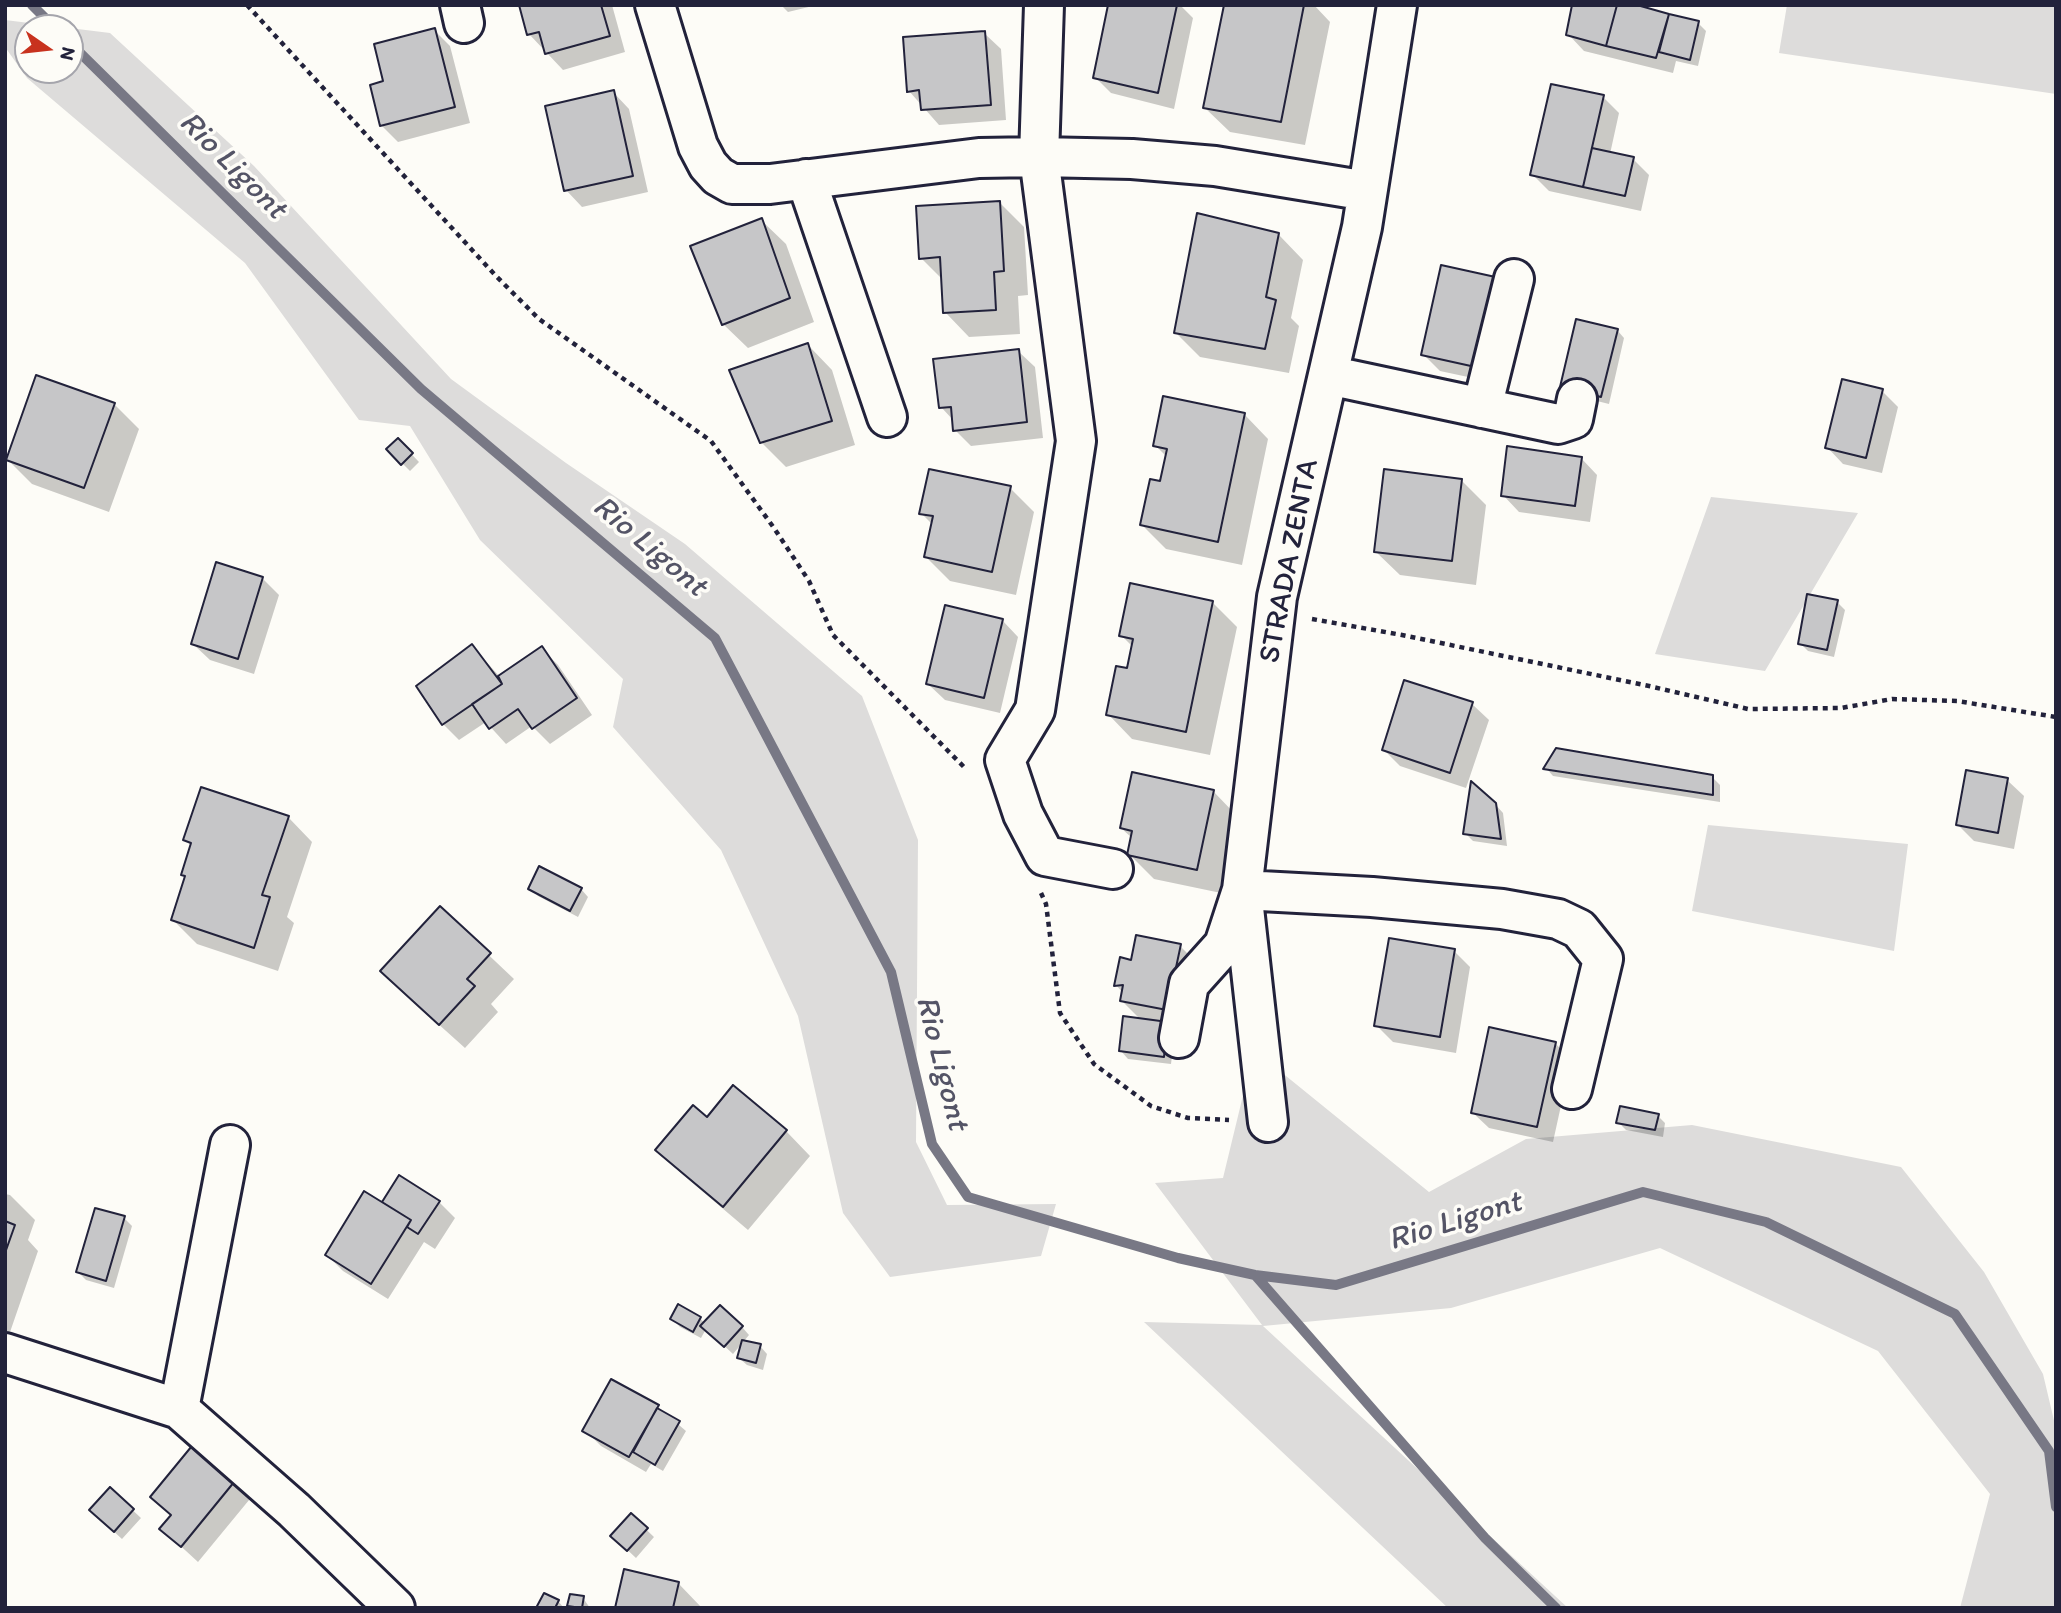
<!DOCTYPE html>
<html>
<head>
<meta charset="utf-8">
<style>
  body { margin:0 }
  #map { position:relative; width:2061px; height:1613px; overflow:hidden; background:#fdfcf7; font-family:Itim,sans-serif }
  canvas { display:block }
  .frame { position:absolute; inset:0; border:7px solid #22223b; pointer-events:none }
  .north { position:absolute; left:14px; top:14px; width:70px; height:70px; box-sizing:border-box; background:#fdfcf7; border:2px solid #a5a5ac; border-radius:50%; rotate:104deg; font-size:19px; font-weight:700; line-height:28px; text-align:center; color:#22223b }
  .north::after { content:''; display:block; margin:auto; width:24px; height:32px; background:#c8321e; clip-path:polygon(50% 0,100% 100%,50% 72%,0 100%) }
</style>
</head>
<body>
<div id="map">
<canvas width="2061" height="1613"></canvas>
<div class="frame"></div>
<div class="north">N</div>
</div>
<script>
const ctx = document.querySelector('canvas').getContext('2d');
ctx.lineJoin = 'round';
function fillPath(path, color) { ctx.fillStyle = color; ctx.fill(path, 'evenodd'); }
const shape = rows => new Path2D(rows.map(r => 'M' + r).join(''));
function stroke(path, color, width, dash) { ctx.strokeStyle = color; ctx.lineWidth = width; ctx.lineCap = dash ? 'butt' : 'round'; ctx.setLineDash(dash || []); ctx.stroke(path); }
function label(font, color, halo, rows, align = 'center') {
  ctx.font = font + ' Itim,sans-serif'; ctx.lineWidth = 7; ctx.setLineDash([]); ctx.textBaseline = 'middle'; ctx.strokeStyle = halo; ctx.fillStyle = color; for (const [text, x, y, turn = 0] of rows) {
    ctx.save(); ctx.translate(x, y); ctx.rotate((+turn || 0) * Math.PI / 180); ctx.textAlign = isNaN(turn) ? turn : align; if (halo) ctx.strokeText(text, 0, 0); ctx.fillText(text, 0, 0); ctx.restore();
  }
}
const green = shape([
  [1787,5,2056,5,2056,94,1779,53],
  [5,20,110,33,254,166,451,379,566,463,685,544,862,696,918,840,916,1142,947,1205,1056,1204,1041,1256,890,1277,843,1213,798,1016,721,850,613,727,623,679,480,540,410,426,359,420,245,263,27,78,5,47],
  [70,28,70,70,28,70,28,28],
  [1711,497,1858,513,1765,671,1655,654],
  [1708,825,1908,844,1894,951,1692,911],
  [1254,1050,1429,1192,1526,1139,1692,1125,1901,1167,1984,1272,2043,1374,2056,1429,2056,1608,1960,1608,1990,1494,1878,1351,1660,1248,1451,1308,1263,1326,1568,1608,1448,1608,1144,1322,1262,1325,1155,1183,1223,1178]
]);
const shadow = shape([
  [521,5,612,5,625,52,563,70,529,34],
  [781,5,817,5,788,12],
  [1109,5,1180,5,1193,18,1174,109,1111,93,1095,77],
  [1226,5,1314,5,1330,22,1305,145,1230,132,1205,108],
  [1668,16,1698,23,1706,31,1698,66,1676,61,1673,73,1584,51,1568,34],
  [434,30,450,46,470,123,398,142,382,126,385,82],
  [984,33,1001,49,1006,120,939,125,909,91],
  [613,92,629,109,648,192,582,207,566,190],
  [1603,97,1619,113,1610,154,1633,159,1649,175,1641,211,1549,191,1532,174],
  [1000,203,1024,227,1028,295,1018,296,1020,334,969,337,945,312,943,280,921,258],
  [761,220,786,244,814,322,748,348,723,324],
  [1279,235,1303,260,1291,318,1299,326,1289,373,1200,357,1176,333],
  [1442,267,1496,383,1440,371,1423,354],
  [1617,330,1624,338,1609,404,1569,394],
  [808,345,832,370,855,445,786,467,761,442],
  [1018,351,1035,367,1043,438,971,446,955,430,954,421,941,407],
  [1882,391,1898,407,1882,473,1843,464,1827,447],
  [114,404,139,429,109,512,32,484,8,460],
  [1244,414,1268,439,1242,565,1166,549,1142,525,1162,483,1167,457,1155,445],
  [398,440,419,462,410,471,388,449],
  [1581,458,1597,475,1590,522,1519,512,1503,495],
  [1461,480,1486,505,1476,585,1400,575,1375,551],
  [1010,488,1034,512,1016,595,950,581,926,557,933,525,921,513],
  [262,578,279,595,254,674,210,660,193,644],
  [1212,602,1237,627,1210,755,1132,739,1108,714,1128,670,1133,647,1121,635],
  [1837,602,1845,610,1834,657,1808,651,1800,643],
  [1002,620,1018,637,1000,713,945,700,928,684],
  [472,646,500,677,542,649,558,665,592,715,550,744,532,726,506,744,486,722,459,740,443,724],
  [1472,704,1489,720,1466,788,1400,766,1384,750],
  [1546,768,1712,777,1720,785,1720,802,1553,776],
  [2007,780,2024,796,2014,849,1974,841,1958,825],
  [1213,791,1237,816,1221,893,1154,879,1129,854,1132,838,1121,828],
  [1495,804,1503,813,1507,846,1473,841,1465,833],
  [288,817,312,842,287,917,294,923,278,971,197,944,173,920,186,878,183,874,192,846,185,840],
  [530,888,581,889,588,897,578,917,538,896],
  [440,909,514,979,491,1004,498,1012,465,1048,407,996],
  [1180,946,1196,962,1175,1032,1171,1064,1128,1059,1121,1051,1142,1021,1122,1001,1123,993,1116,985],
  [1454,951,1470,967,1456,1053,1393,1042,1376,1025],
  [1555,1043,1571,1060,1553,1142,1489,1128,1472,1112],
  [733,1088,786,1131,810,1156,748,1230,682,1174,657,1150,707,1119],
  [1658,1116,1665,1123,1663,1137,1626,1130,1618,1122],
  [399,1178,439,1202,455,1218,435,1249,424,1242,388,1299,343,1271,327,1255,383,1205],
  [5,1194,10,1195,35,1220,28,1240,38,1251,9,1335,5,1334],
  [124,1218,132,1226,114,1288,86,1280,78,1272],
  [700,1318,705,1324,742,1327,749,1335,733,1354,706,1329,701,1338,680,1327,672,1319],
  [760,1346,767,1354,763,1370,747,1365,739,1358],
  [658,1407,686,1431,663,1471,651,1464,646,1472,601,1446,585,1430],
  [196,1443,254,1494,198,1562,161,1528,172,1516,152,1497],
  [110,1489,141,1518,122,1539,99,1518],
  [631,1515,654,1537,636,1558,620,1543],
  [678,1583,702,1608,617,1608],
  [583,1598,590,1608,571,1608,569,1605],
  [558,1601,564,1608,538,1608]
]);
const stream = shape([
  [32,5,55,28],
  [70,43,421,389,715,638,891,972,932,1144,968,1197,1178,1258,1255,1275,1336,1285,1643,1192,1766,1222,1955,1314,2049,1451,2056,1507],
  [1255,1275,1485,1538,1556,1608]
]);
const building = shape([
  [519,5,601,5,610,36,545,54,539,32,527,35,519,5],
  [1108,5,1177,5,1158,93,1093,78,1108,5],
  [1224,5,1304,5,1281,122,1203,108,1224,5],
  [1572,5,1617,5,1606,46,1566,35,1572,5],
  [1617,5,1637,5,1669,14,1656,58,1606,46,1617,5],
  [1669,14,1699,21,1690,60,1659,52,1669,14],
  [435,28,455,107,380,126,370,85,383,81,374,44,435,28],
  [985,31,991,105,921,110,919,90,907,92,903,37,985,31],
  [1551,84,1604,95,1583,187,1530,175,1551,84],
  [614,90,633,176,564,191,545,106,614,90],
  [1592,148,1634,157,1625,196,1583,187,1592,148],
  [1000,201,1004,271,994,272,996,310,943,313,940,257,919,259,916,206,1000,201],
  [1197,213,1279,233,1266,297,1276,300,1265,349,1174,333,1197,213],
  [762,218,790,298,722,325,690,246,762,218],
  [1441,265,1500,278,1480,368,1421,355,1441,265],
  [1576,319,1618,329,1601,397,1560,387,1576,319],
  [808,343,832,421,760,443,729,370,808,343],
  [1019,349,1027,422,953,431,951,407,939,408,933,359,1019,349],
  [36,375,115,403,84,488,6,460,36,375],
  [1842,379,1883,389,1866,458,1825,448,1842,379],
  [1163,396,1245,413,1218,542,1140,525,1150,479,1160,481,1167,449,1153,446,1163,396],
  [398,438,413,453,401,465,386,449,398,438],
  [1507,446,1582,457,1575,506,1501,496,1507,446],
  [929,469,1011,486,992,572,924,557,933,516,919,514,929,469],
  [1384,469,1462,479,1452,561,1374,552,1384,469],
  [216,562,263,577,238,659,191,644,216,562],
  [1130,583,1213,601,1186,732,1106,715,1116,666,1127,668,1133,639,1119,636,1130,583],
  [1807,594,1838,600,1827,650,1798,644,1807,594],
  [945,605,1003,619,984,698,926,684,945,605],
  [472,644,502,684,442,725,416,686,472,644],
  [542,646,577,698,532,729,518,709,489,729,472,704,502,684,498,676,542,646],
  [1404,680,1473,702,1450,773,1382,750,1404,680],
  [1556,748,1713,775,1713,795,1543,769,1556,748],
  [1966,770,2008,778,1998,833,1956,825,1966,770],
  [1132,772,1214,790,1197,870,1127,855,1132,831,1120,828,1132,772],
  [1471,781,1496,803,1501,839,1463,834,1471,781],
  [201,787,289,816,262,895,270,897,254,948,171,920,185,876,181,875,191,843,183,840,201,787],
  [539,866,582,888,570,911,528,889,539,866],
  [440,906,491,953,467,979,475,986,439,1025,380,971,440,906],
  [1136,935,1181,944,1167,1010,1120,1001,1123,985,1114,986,1120,957,1131,960,1136,935],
  [1389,938,1455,949,1440,1037,1374,1026,1389,938],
  [1123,1016,1168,1022,1164,1057,1119,1051,1123,1016],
  [1489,1027,1556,1042,1537,1127,1471,1113,1489,1027],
  [733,1085,787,1130,723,1207,655,1150,693,1105,707,1117,733,1085],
  [1620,1106,1659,1114,1655,1130,1616,1123,1620,1106],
  [399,1175,440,1201,418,1234,407,1227,411,1220,382,1202,399,1175],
  [364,1191,411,1220,371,1284,325,1255,364,1191],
  [95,1208,125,1216,106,1281,76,1272,95,1208],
  [5,1221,15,1225,5,1253,5,1221],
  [678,1304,701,1317,693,1332,670,1319,678,1304],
  [720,1305,743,1326,724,1347,700,1326,720,1305],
  [742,1340,761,1344,756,1363,737,1358,742,1340],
  [611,1379,659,1405,629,1457,582,1431,611,1379],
  [657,1408,680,1421,655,1465,633,1452,657,1408],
  [196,1441,239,1476,181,1547,159,1529,171,1515,150,1497,196,1441],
  [110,1487,134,1509,114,1532,89,1510,110,1487],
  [631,1513,648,1528,627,1551,610,1536,631,1513],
  [624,1569,679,1582,673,1608,615,1608,624,1569],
  [544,1593,559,1600,555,1608,536,1608,544,1593],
  [570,1594,584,1596,582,1608,567,1606,570,1594]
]);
const path = shape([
  [247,5,496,276,539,319,711,441,774,528,809,581,833,635,967,770],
  [1312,619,1402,635,1649,686,1748,709,1841,708,1892,699,1957,701,2056,717],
  [1041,893,1046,904,1060,1013,1094,1064,1151,1106,1188,1118,1229,1120]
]);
const minor = shape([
  [460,5,464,23],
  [655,5,698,146,708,165,718,176,732,184,770,184,979,158,1039,157,1132,159,1215,166,1367,191],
  [1044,5,1039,157,1076,441,1035,710,1005,760,1023,814,1045,856,1113,869],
  [806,179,887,417],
  [1328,375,1558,424,1573,419,1577,399],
  [1482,408,1514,279],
  [1179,1038,1189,984,1224,945,1242,890,1372,897,1502,909,1558,919,1579,929,1603,959,1572,1089],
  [1268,1122,1242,890,1277,597,1362,227,1397,5],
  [5,1353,179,1409,294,1510,395,1608],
  [179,1409,230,1145]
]);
const streetNames = [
  ["STRADA ZENTA",1290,561,-79]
];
const waterNames = [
  ["Rio Ligont",232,166,45],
  ["Rio Ligont",649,547,40],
  ["Rio Ligont",941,1063,76],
  ["Rio Ligont",1455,1222,-17]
];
fillPath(green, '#dddcdb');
fillPath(shadow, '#0003');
stroke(stream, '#787885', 10);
fillPath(building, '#c6c6c8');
stroke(building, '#22223b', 2);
stroke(minor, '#22223b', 44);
stroke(path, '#22223b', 4.5, [5, 5]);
stroke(minor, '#fdfcf7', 38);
label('30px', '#22223b', '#fdfcf7', streetNames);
label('italic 32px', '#545466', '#fdfcf7', waterNames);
</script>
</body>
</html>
